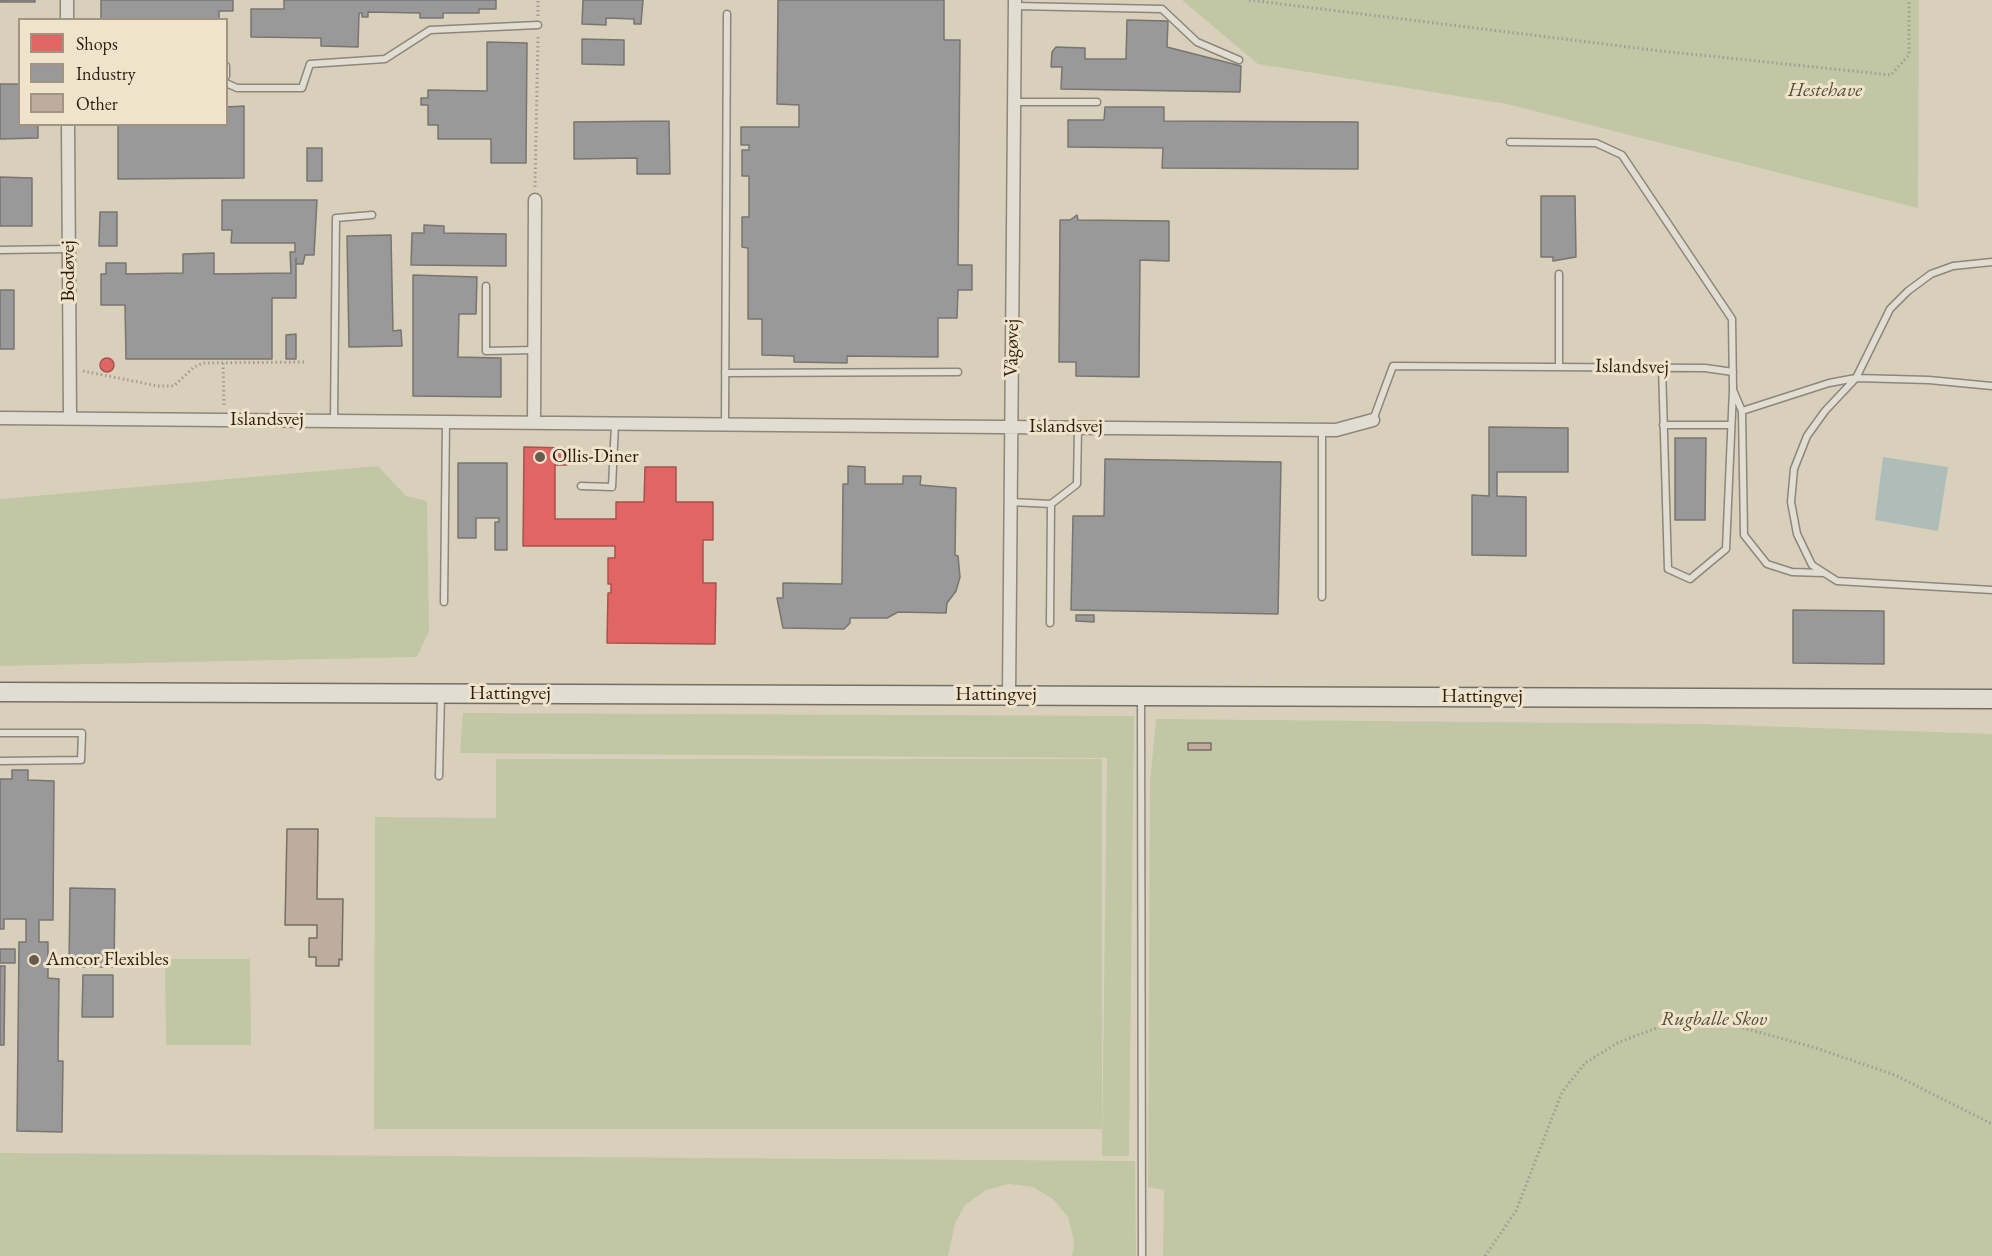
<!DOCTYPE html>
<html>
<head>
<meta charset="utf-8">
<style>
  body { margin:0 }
  #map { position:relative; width:1992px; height:1256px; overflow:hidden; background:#d9d0bc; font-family:"EB Garamond",serif }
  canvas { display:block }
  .legend { position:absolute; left:18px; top:18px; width:210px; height:108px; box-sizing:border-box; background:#efe3cb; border:2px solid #a19481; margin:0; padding:8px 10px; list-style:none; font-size:18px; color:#2c1e11 }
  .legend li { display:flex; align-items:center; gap:12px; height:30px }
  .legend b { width:30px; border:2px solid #a19481 }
</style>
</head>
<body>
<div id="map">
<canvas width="1992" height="1256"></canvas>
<ul class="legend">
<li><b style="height:16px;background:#e06666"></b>Shops</li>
<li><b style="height:16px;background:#999"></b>Industry</li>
<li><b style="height:16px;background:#beac9f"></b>Other</li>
</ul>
</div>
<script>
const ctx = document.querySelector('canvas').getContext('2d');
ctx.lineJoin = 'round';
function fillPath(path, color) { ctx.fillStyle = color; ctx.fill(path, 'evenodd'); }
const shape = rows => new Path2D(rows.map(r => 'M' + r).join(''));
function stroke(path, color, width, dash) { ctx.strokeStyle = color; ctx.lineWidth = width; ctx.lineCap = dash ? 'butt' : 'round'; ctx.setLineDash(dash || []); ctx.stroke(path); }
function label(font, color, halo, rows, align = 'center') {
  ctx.font = font + ' "EB Garamond",serif'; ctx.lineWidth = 6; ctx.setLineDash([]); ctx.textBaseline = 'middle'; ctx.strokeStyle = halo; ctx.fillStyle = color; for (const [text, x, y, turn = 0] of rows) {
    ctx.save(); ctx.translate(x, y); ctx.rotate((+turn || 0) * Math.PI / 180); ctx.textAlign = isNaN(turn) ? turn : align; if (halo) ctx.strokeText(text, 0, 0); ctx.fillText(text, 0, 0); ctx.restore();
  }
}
const green = shape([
  [1182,0,1919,0,1918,208,1507,104,1258,64],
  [378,466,406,496,427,501,429,631,417,657,0,666,0,499],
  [463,713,1134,716,1129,1156,1102,1156,1107,758,460,753],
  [1156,719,1702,724,1992,734,1992,1256,1163,1256,1164,1190,1148,1187,1150,783],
  [496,759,1102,759,1102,1129,374,1129,375,817,496,818],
  [165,959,250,959,251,1045,166,1045],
  [0,1153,1135,1161,1136,1256,1072,1256,1074,1242,1068,1217,1053,1199,1033,1187,1009,1184,986,1190,965,1205,955,1223,948,1256,0,1256]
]);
const water = shape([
  [1883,457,1948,467,1938,531,1875,520]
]);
const shops = shape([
  '100 365a7 7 0 1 1 14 0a7 7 0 1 1-14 0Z',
  [524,447,567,448,567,465,555,465,555,519,616,519,616,502,644,502,645,467,676,467,676,502,713,502,713,540,703,540,703,583,716,583,715,644,607,643,608,593,611,593,611,584,608,584,608,558,615,558,615,546,523,546,524,447]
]);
const industry = shape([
  [0,0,35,0,35,2,0,2,0,0],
  [101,0,233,0,233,11,219,11,219,20,101,20,101,0],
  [284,0,496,0,496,9,479,9,479,13,443,13,443,18,420,18,420,13,368,12,368,17,362,17,362,13,359,13,358,47,321,46,321,38,251,37,251,9,284,9,284,0],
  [583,0,643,0,641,24,634,24,634,19,606,18,606,25,582,24,583,0],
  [778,0,944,0,944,40,960,40,958,265,972,265,972,290,958,290,957,318,938,318,938,357,847,356,847,363,794,362,794,356,762,355,762,319,748,319,748,248,742,247,742,217,749,217,749,176,742,176,742,150,749,150,749,145,741,145,741,127,799,127,799,105,777,104,778,0],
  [1127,20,1168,21,1167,47,1241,66,1240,92,1061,89,1062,67,1051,67,1052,52,1056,47,1085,48,1085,59,1126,59,1127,20],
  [582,39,624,40,624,65,582,64,582,39],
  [487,42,527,43,526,163,491,163,491,139,438,139,438,125,428,125,428,105,421,105,421,98,428,98,428,90,487,91,487,42],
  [0,84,20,84,20,124,38,124,38,138,0,139,0,84],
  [244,106,244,178,118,179,118,124,226,124,226,107,244,106],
  [1105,107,1164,107,1164,121,1358,122,1358,169,1162,168,1163,148,1068,147,1068,120,1104,120,1105,107],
  [669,121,670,174,637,174,637,158,574,159,574,122,669,121],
  [307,148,322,148,322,181,307,181,307,148],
  [0,177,32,178,32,226,0,226,0,177],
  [1541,196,1575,196,1576,257,1553,261,1553,257,1541,257,1541,196],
  [222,200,317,200,314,255,305,255,303,264,296,264,296,258,296,298,272,298,272,359,126,359,125,305,101,305,101,274,106,274,106,263,126,263,126,274,183,273,183,254,214,253,214,274,291,273,290,252,295,252,295,243,231,243,232,230,222,230,222,200],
  [100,212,117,212,117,246,99,246,100,212],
  [1077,215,1078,220,1169,221,1169,261,1140,260,1139,377,1076,376,1076,362,1059,362,1060,220,1070,220,1077,215],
  [424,225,444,226,444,233,506,234,506,266,411,265,412,233,424,233,424,225],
  [391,235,393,331,401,330,402,346,349,347,347,236,391,235],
  [413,275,477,277,476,314,459,314,458,357,501,358,501,397,413,396,413,275],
  [0,290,14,290,14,349,0,349,0,290],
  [296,334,296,359,286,359,286,335,296,334],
  [1489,427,1568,428,1568,472,1497,472,1497,496,1526,497,1526,556,1472,555,1472,495,1489,496,1489,427],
  [1675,438,1706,438,1705,520,1675,520,1675,438],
  [1105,459,1281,462,1278,614,1071,610,1073,516,1104,516,1105,459],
  [458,463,507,463,507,550,495,550,495,522,499,522,499,518,476,518,476,538,458,538,458,463],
  [848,466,865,467,865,484,903,484,903,476,921,476,920,485,956,488,955,555,958,556,960,577,956,591,947,603,946,613,898,612,887,618,850,618,850,623,844,629,783,628,777,598,783,598,783,583,842,584,843,484,848,484,848,466],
  [1793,610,1884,611,1884,664,1793,663,1793,610],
  [1076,615,1094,615,1094,622,1076,621,1076,615],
  [12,770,28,770,28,780,54,781,53,920,39,920,39,942,48,942,48,978,59,979,58,1061,63,1061,62,1132,17,1131,19,942,26,942,26,919,4,919,4,929,0,929,0,779,12,779,12,770],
  [70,888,115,889,114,967,69,967,70,888],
  [0,949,15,949,15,963,0,963,0,949],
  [0,966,5,966,4,1045,0,1045,0,966],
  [83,975,113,975,113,1017,82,1017,83,975]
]);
const building = shape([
  [1188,743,1211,743,1211,750,1188,750,1188,743],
  [287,829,318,829,317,899,343,899,342,960,339,959,339,966,316,966,316,957,309,957,309,938,317,938,317,925,285,925,287,829]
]);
const path = shape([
  [1249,0,1661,51,1891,75,1909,55,1909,0],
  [538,16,538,0],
  [535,187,538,35],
  [223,363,224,406],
  [83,371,158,386,174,386,194,367,203,363,305,362],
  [1485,1256,1516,1211,1562,1092,1585,1063,1619,1042,1673,1022,1702,1020,1733,1025,1816,1048,1895,1075,1992,1124]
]);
const lane = shape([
  [1015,6,1162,9,1197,42,1239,60],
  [226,66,226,76],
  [226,83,237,88,302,88,310,64,385,59,430,30,538,25],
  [1014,102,1097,102],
  [1510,142,1596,143,1622,155,1732,319,1733,390,1742,411],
  [0,250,68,249],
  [1992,262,1953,266,1931,274,1908,291,1890,309,1856,378,1825,411,1807,436,1794,469,1791,502,1797,534,1812,565,1837,581,1992,590],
  [486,286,486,351,534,350],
  [1559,366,1559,274],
  [1662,367,1668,569,1690,579,1726,549,1733,390],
  [725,373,958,372],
  [334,420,336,218,372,215],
  [1373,420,1393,366,1705,368,1733,372],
  [725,424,727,14],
  [1663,425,1731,425],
  [581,486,612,487,615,424],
  [1011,502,1051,504],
  [1824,573,1792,572,1767,564,1744,535,1742,411,1829,383,1856,378,1929,380,1992,386],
  [1322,597,1322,430],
  [444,602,446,422],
  [1050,623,1051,504,1077,484,1078,428],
  [1141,699,1142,1256],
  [0,733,82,733,81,760,0,761],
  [439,776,441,697]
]);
const street = shape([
  [67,0,67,20],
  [68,124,70,418],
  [0,418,1336,430,1373,420],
  [534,423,535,200],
  [1009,695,1015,0]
]);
const secondary = shape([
  [0,692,1992,699]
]);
const markers = [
  [540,457,6,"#695c4d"],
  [34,960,6,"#695c4d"]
];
const parkNames = [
  ["Hestehave",1825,91],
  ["Rugballe Skov",1714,1020]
];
const streetNames = [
  ["Bodøvej",69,271,-90],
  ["Vågøvej",1012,348,-89],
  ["Islandsvej",1632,367,1],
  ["Islandsvej",267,420],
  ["Islandsvej",1066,427],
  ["Hattingvej",510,694],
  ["Hattingvej",996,695],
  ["Hattingvej",1482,697]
];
const poiNames = [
  ["Ollis-Diner",552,457],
  ["Amcor Flexibles",46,960]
];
fillPath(green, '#c1c6a4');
fillPath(water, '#afbdb9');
fillPath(shops, '#e06666');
stroke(shops, '#aa504c', 1.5);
fillPath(industry, '#999');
stroke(industry, '#787470', 1.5);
fillPath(building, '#beac9f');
stroke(building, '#756e63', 1.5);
stroke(lane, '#8d8679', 9);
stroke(street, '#8d8679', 15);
stroke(secondary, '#756e63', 21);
stroke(path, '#a19b92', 3, [1.5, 3]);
stroke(lane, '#e2ddd3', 6);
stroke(street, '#e2ddd3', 12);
stroke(secondary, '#e2ddd3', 18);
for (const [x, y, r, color] of markers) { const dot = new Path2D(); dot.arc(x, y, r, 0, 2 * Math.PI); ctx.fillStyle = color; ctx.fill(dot); stroke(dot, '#efe3cb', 2); }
label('italic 20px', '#534e37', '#efe3cb', parkNames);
label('20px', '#2c1e11', '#efe3cb', streetNames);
label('20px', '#2c1e11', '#efe3cb', poiNames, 'left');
</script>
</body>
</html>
